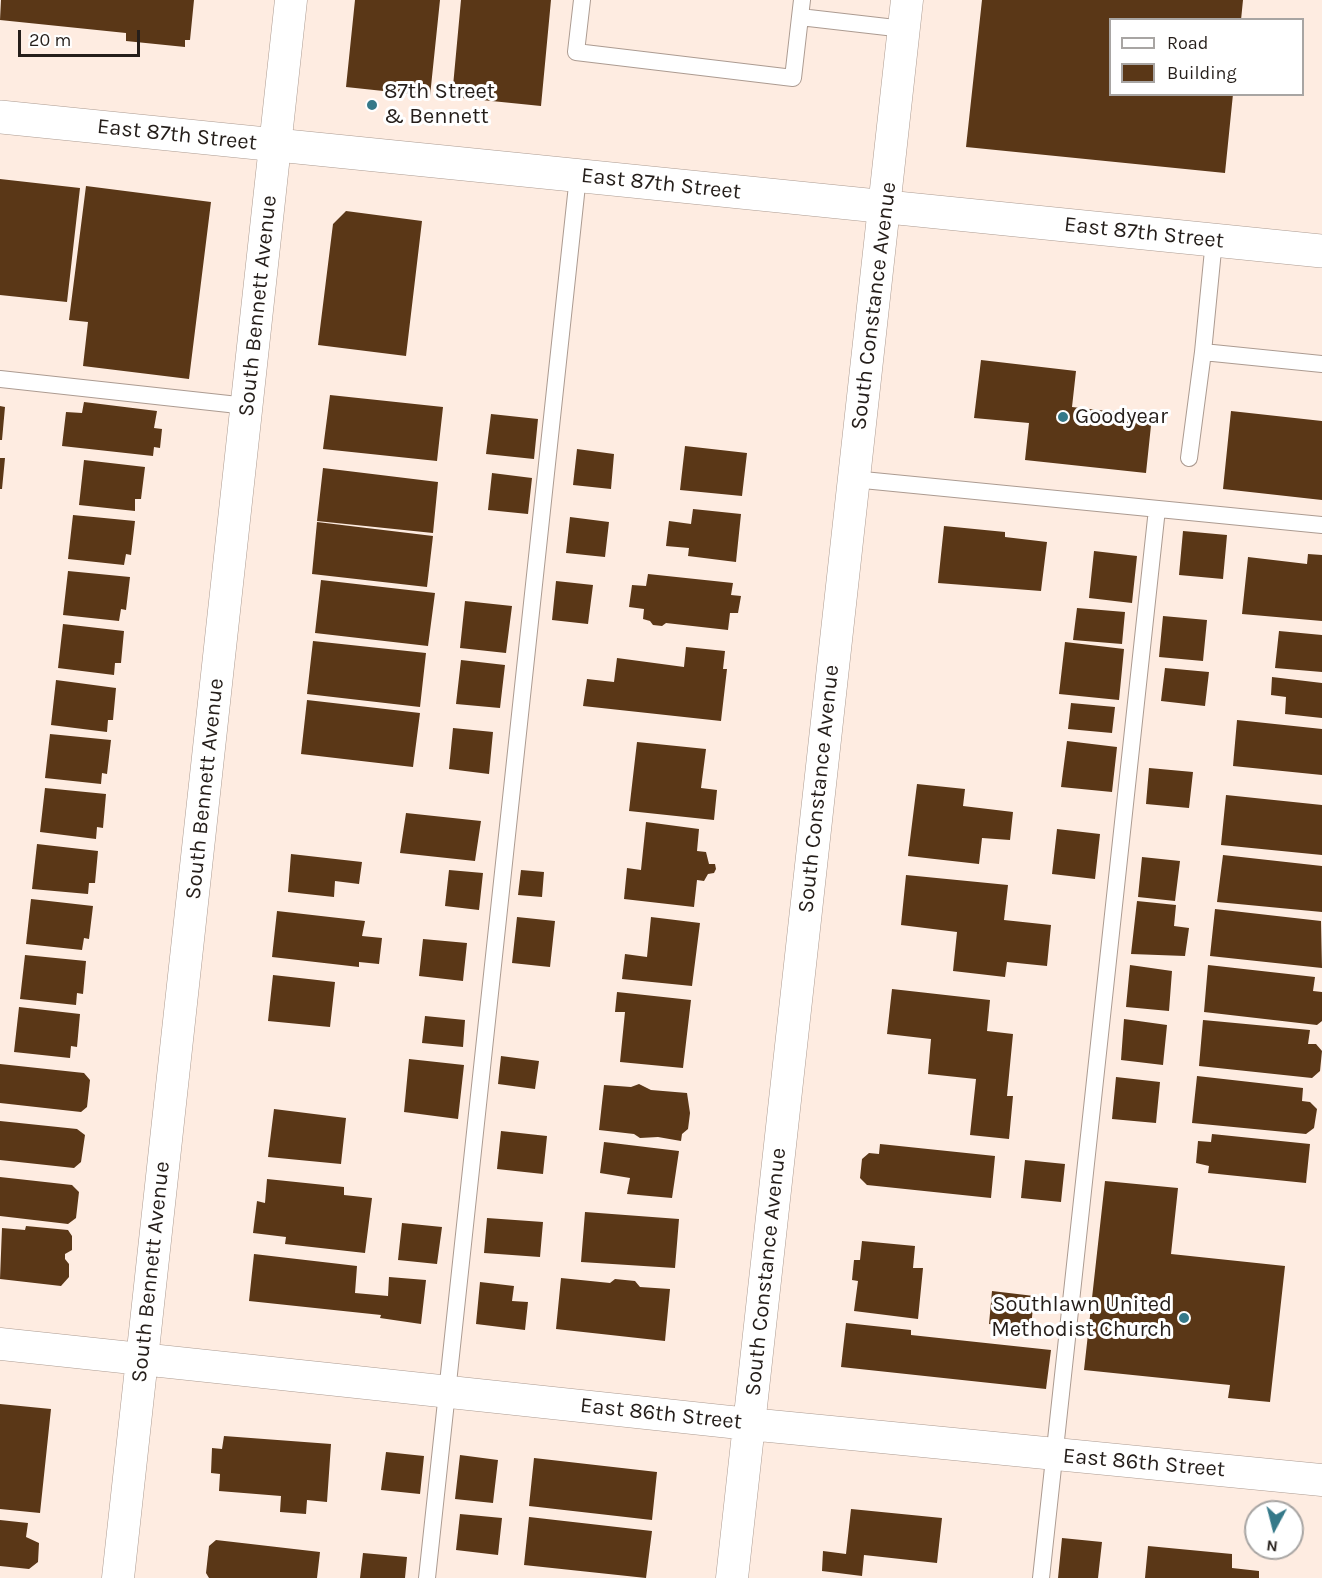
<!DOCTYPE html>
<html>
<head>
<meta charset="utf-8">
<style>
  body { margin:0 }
  #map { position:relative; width:1322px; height:1578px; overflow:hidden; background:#feece1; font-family:Karla,sans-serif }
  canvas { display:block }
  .legend { position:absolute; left:1109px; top:18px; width:195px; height:78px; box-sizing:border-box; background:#fff; border:2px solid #a8a5a3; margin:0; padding:8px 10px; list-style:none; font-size:18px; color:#251e1a }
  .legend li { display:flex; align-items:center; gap:12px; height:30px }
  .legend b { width:30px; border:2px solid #a8a5a3 }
  .north { position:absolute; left:1244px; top:1500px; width:60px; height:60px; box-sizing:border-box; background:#fff; border:2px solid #a8a5a3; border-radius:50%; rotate:187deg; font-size:16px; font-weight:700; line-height:24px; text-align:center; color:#251e1a }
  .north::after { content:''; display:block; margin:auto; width:21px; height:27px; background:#357989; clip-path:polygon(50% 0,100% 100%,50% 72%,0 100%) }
  .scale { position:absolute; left:18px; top:30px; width:122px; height:27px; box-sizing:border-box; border:3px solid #251e1a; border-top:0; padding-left:8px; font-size:18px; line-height:21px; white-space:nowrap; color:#251e1a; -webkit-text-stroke:4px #fff; paint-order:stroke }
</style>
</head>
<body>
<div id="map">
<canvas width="1322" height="1578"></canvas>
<ul class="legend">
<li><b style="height:8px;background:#fff"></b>Road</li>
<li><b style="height:16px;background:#5a3717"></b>Building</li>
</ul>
<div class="north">N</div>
<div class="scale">20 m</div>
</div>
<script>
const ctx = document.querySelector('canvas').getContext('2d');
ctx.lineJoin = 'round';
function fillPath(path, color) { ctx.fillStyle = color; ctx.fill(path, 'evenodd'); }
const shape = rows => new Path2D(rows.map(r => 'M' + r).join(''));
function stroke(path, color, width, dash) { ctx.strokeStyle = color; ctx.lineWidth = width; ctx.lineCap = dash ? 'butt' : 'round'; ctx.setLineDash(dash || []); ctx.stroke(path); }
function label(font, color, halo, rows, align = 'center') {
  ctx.font = font + ' Karla,sans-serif'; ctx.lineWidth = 6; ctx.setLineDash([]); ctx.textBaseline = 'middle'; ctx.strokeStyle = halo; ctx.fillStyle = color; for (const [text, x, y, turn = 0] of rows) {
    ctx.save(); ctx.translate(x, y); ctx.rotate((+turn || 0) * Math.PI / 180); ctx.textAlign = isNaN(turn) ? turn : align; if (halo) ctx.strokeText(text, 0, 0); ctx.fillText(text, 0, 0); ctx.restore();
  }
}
const building = shape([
  [1,0,194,0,190,40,185,40,185,47,126,41,126,33,0,20],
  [355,0,440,0,430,96,346,87],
  [461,0,551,0,541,106,452,97],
  [982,0,1243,0,1241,20,1110,20,1110,94,1233,94,1225,173,966,147],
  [0,179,80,188,67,302,0,295],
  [86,186,211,202,189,379,83,366,88,322,69,320],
  [346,211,422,221,406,356,318,345,333,224],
  [981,360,1076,371,1072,407,1152,416,1146,473,1025,460,1029,423,974,418],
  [330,395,443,407,437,461,323,449],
  [84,402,157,411,154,428,162,429,160,448,154,447,153,456,62,446,66,412,82,413],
  [0,406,5,407,2,440,0,440],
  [1231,411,1322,421,1322,500,1223,489],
  [491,414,538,419,534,459,486,454],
  [685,446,747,453,742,496,680,490],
  [577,449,614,454,611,489,573,485],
  [0,458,5,458,2,489,0,489],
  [84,460,145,467,141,499,135,499,135,511,79,505],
  [323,468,438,482,433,533,317,521],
  [492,473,532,478,528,514,488,510],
  [693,509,741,514,736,562,688,556,689,548,666,546,669,521,691,524],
  [73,515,135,521,131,555,126,554,124,565,68,559],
  [570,517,609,522,605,557,566,553],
  [317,522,433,536,427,587,312,574],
  [944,526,1005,532,1005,537,1047,542,1041,591,938,583],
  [1183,531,1227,535,1223,579,1179,575],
  [1094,551,1137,556,1132,603,1089,598],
  [1308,554,1322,555,1322,621,1242,614,1248,557,1307,564],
  [68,571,130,577,126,610,121,609,119,621,63,615],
  [648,574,733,583,731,595,741,596,738,613,730,613,728,630,666,623,662,626,653,625,650,621,643,619,644,609,629,607,632,585,646,586],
  [321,580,435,593,428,646,315,633],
  [556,581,593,585,588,624,552,620],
  [465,601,512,606,506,653,460,648],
  [1077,608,1125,612,1122,644,1073,640],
  [1163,616,1207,620,1203,661,1159,657],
  [63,624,124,631,121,663,115,663,114,675,58,668],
  [1279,631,1322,635,1322,672,1275,668],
  [313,641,426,653,420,707,307,694],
  [1065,642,1124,649,1119,700,1059,694],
  [686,647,725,651,723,669,727,669,721,721,583,706,587,679,614,682,617,658,684,667],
  [461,660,505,665,500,708,456,704],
  [1165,668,1209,672,1205,706,1161,701],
  [1272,677,1322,683,1322,718,1285,714,1286,697,1271,695],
  [56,680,116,688,113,720,108,720,107,732,51,725],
  [307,700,420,713,413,767,301,754],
  [1071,703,1115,707,1112,733,1068,729],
  [1237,720,1322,729,1322,775,1233,766],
  [453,728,493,732,489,774,449,769],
  [50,734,111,740,107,774,102,773,101,784,45,778],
  [1067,741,1117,747,1112,792,1061,787],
  [637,742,706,749,701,788,717,790,714,820,629,811],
  [1149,768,1193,772,1189,808,1146,804],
  [917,784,965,789,963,806,1013,812,1010,840,982,838,979,864,908,856],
  [45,788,106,794,103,828,97,827,96,839,40,832],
  [1226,795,1322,805,1322,855,1221,845],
  [406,813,481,821,475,861,400,853],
  [646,822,699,829,697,851,706,852,709,864,715,864,716,869,714,873,708,874,704,881,697,880,694,907,624,899,627,868,641,870],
  [1057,829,1100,834,1095,879,1052,874],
  [37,844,98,851,95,883,89,883,88,894,32,889],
  [291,854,362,862,359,884,335,881,334,897,288,892],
  [1223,855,1322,866,1322,912,1217,902],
  [1142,857,1180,861,1175,901,1138,897],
  [449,870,483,873,479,910,445,906],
  [521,870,544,872,542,897,518,895],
  [906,875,1008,885,1004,920,1051,925,1047,966,1007,962,1005,977,953,971,957,932,901,925],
  [31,899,93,906,89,939,84,938,82,950,26,944],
  [1137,901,1176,905,1174,926,1189,928,1185,956,1131,954],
  [1215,909,1321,921,1322,968,1210,956],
  [277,911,365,921,362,936,382,938,379,964,359,962,359,967,272,957],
  [517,917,555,921,550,967,512,963],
  [651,917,700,923,692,986,622,979,625,954,647,957],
  [423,939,467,943,463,981,419,976],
  [25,955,86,961,83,994,77,993,76,1005,20,999],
  [1130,965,1172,971,1169,1011,1126,1007],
  [1208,965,1315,977,1313,991,1322,992,1322,1021,1317,1025,1204,1012],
  [273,975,335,982,330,1027,268,1021],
  [892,989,990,1000,987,1031,1013,1034,1007,1096,1013,1096,1009,1139,970,1135,976,1079,928,1074,931,1039,887,1034],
  [617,992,691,1000,683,1068,620,1062,625,1012,615,1012],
  [19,1007,80,1014,77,1047,71,1046,70,1058,14,1052],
  [425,1016,465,1020,463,1047,422,1043],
  [1124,1019,1167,1025,1163,1065,1121,1060],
  [1203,1020,1310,1030,1308,1044,1316,1044,1322,1051,1320,1071,1312,1078,1199,1066],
  [501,1056,539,1061,535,1089,498,1084],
  [409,1059,464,1065,458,1119,404,1112],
  [0,1064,84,1073,90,1080,87,1107,81,1112,0,1103],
  [1197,1076,1303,1088,1302,1101,1310,1102,1317,1109,1314,1128,1306,1134,1192,1123],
  [1116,1077,1160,1082,1156,1123,1112,1119],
  [639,1084,651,1090,687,1093,690,1113,688,1129,682,1134,681,1141,658,1137,640,1138,634,1134,599,1130,604,1085,631,1087],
  [274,1109,346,1118,341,1164,268,1157],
  [0,1121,77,1129,85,1135,81,1162,74,1168,0,1160],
  [501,1131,547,1136,543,1174,497,1169],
  [1212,1134,1310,1144,1306,1183,1208,1173,1209,1166,1196,1163,1198,1141,1211,1142],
  [604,1142,679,1151,672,1198,627,1194,630,1178,600,1173],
  [880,1144,995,1156,991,1198,867,1185,860,1178,862,1159,869,1153,879,1154],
  [1025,1160,1065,1164,1061,1202,1021,1198],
  [0,1177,72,1185,79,1192,76,1218,68,1224,0,1216],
  [267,1179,344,1187,344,1195,372,1198,365,1253,285,1244,286,1237,253,1233,257,1201,265,1203],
  [1105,1181,1178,1188,1171,1254,1285,1266,1270,1402,1228,1398,1230,1385,1084,1370],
  [585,1212,679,1219,675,1268,581,1262],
  [487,1218,543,1222,540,1257,484,1253],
  [402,1223,442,1227,437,1264,398,1260],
  [26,1226,68,1230,72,1236,72,1250,65,1254,65,1259,69,1264,69,1277,61,1286,0,1279,2,1228,25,1230],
  [862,1241,915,1246,913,1268,923,1268,918,1319,854,1311,858,1281,852,1280,854,1260,860,1260],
  [254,1254,357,1266,355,1293,388,1296,389,1277,426,1280,421,1324,380,1318,381,1315,249,1301],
  [561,1278,610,1283,615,1279,635,1281,640,1287,670,1289,665,1341,556,1329],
  [480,1282,514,1286,512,1301,528,1302,525,1330,476,1324],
  [992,1291,1034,1296,1031,1328,989,1324],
  [846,1323,911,1330,911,1335,1051,1350,1046,1389,841,1367],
  [0,1404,51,1409,40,1513,0,1509],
  [224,1436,331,1444,327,1502,307,1500,306,1514,280,1512,281,1496,219,1491,220,1474,211,1473,212,1448,222,1449],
  [386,1452,424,1456,420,1494,381,1490],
  [460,1455,498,1460,493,1503,455,1499],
  [534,1458,657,1472,652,1520,529,1506],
  [851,1509,942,1518,937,1563,864,1555,862,1576,822,1571,823,1551,846,1554],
  [460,1514,502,1518,498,1555,456,1550],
  [529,1517,652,1531,646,1578,524,1565],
  [0,1520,28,1523,26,1537,39,1543,38,1562,29,1569,0,1566],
  [1062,1538,1102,1542,1098,1578,1058,1578],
  [216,1540,320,1552,317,1578,209,1578,206,1573,209,1546],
  [1148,1546,1232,1554,1232,1568,1259,1571,1259,1578,1145,1578],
  [363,1553,407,1557,405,1578,360,1578]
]);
const service = shape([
  [582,0,576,52,793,78,800,17],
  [802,0,800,17,904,29],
  [1214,240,1203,352,1322,364],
  [0,379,247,406],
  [1189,458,1203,352],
  [853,479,1322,525],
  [427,1578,578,176],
  [1041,1578,1157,509]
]);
const minor = shape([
  [0,1344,749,1424,1322,1480],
  [118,1578,291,0],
  [732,1578,907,0]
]);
const secondary = shape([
  [0,117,1322,251]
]);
const markers = [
  [372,105,6,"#357989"],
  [1063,417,6,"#357989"],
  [1184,1318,6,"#357989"]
];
const poiNames = [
  ["87th Street",384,92],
  ["& Bennett",384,117],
  ["Goodyear",1075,417],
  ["Southlawn United",1172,1305,"right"],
  ["Methodist Church",1172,1330,"right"]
];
const streetNames = [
  ["East 87th Street",177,135,6],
  ["East 87th Street",661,184,6],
  ["East 87th Street",1144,233,6],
  ["South Bennett Avenue",258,306,-84],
  ["South Constance Avenue",874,306,-83],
  ["South Bennett Avenue",205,789,-84],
  ["South Constance Avenue",819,789,-84],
  ["South Bennett Avenue",151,1272,-84],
  ["South Constance Avenue",766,1272,-84],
  ["East 86th Street",661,1414,6],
  ["East 86th Street",1144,1463,5]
];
fillPath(building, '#5a3717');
stroke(service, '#ac9b91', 18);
stroke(minor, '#ac9b91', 33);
stroke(secondary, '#ac9b91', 34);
stroke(service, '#fff', 16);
stroke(minor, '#fff', 32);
stroke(secondary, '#fff', 33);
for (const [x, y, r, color] of markers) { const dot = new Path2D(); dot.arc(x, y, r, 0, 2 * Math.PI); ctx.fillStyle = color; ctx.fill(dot); stroke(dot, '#fff', 2); }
label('22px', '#251e1a', '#fff', poiNames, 'left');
label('22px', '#251e1a', '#fff', streetNames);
</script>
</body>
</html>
